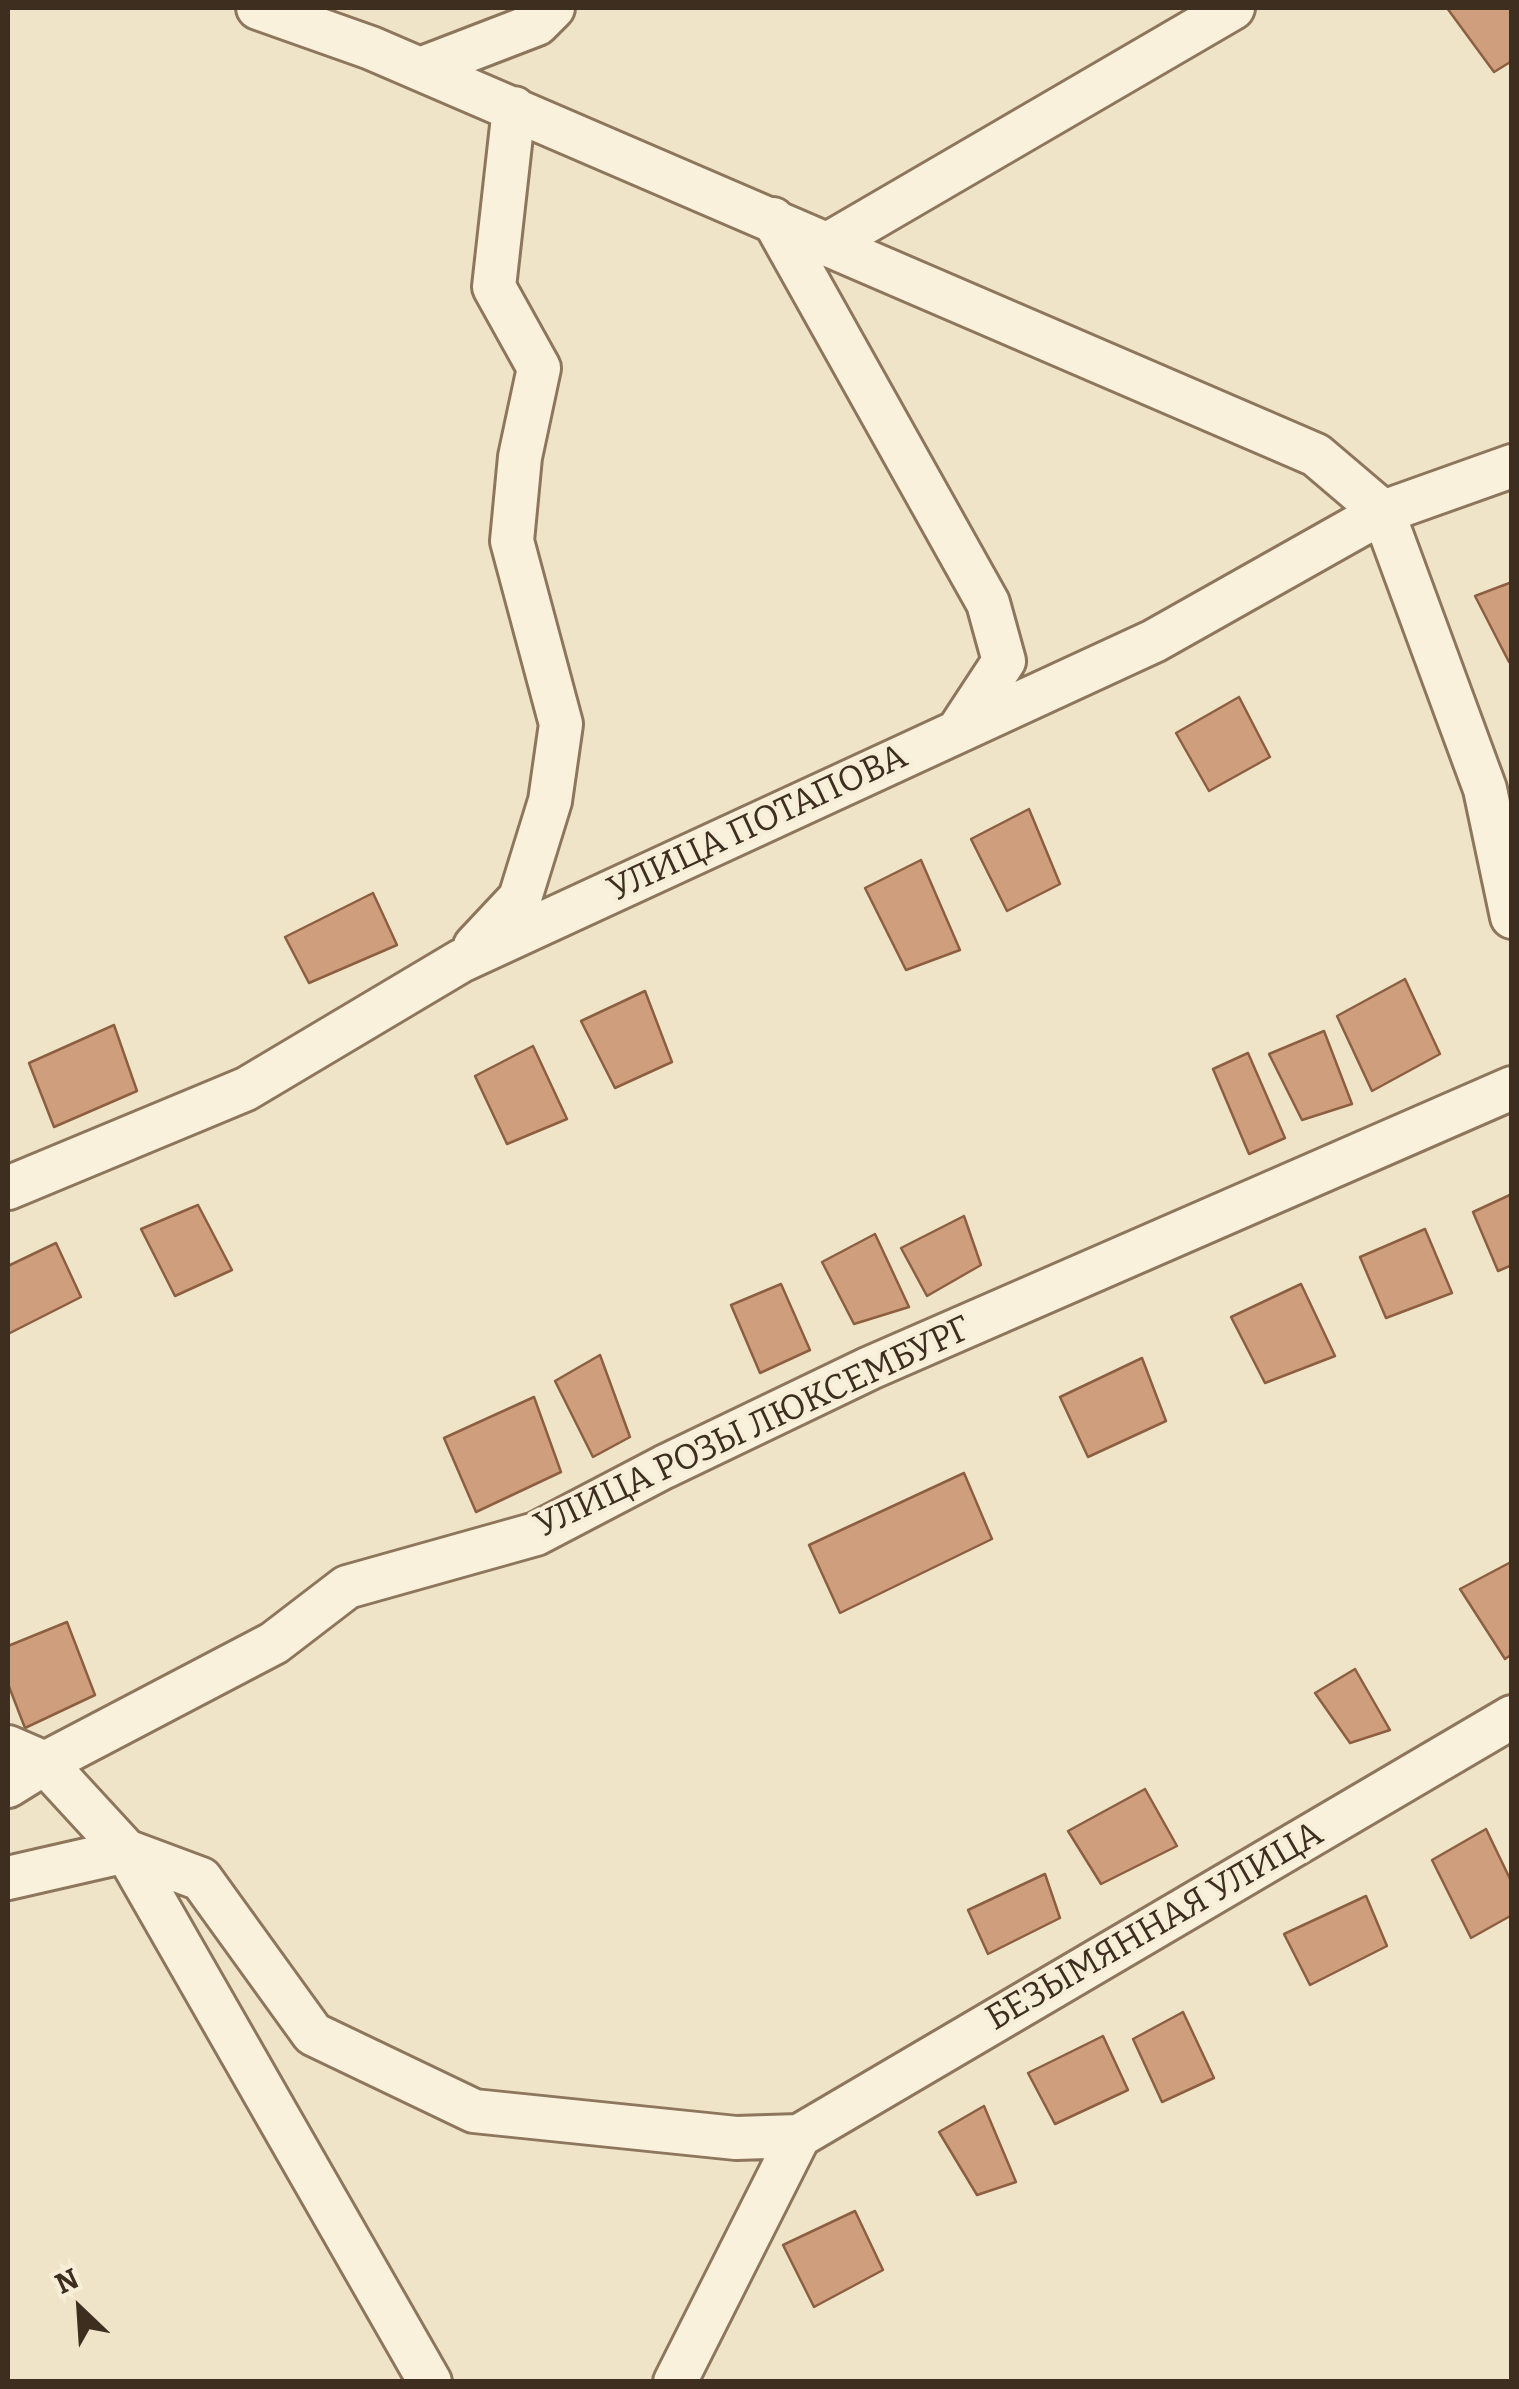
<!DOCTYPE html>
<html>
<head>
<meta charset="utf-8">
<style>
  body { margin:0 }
  #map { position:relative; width:1519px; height:2389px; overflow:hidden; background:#f0e4c8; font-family:Bitter,serif }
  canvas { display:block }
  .frame { position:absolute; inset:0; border:10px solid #3d2e20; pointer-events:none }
  .north { position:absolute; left:30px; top:2259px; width:100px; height:100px; -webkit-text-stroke:8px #f7eed8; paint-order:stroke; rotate:335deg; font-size:28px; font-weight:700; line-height:40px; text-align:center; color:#3d2e20 }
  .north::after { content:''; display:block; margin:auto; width:35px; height:45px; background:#3d2e20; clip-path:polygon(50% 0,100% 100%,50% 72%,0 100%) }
</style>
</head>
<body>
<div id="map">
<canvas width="1519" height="2389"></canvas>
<div class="frame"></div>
<div class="north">N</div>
</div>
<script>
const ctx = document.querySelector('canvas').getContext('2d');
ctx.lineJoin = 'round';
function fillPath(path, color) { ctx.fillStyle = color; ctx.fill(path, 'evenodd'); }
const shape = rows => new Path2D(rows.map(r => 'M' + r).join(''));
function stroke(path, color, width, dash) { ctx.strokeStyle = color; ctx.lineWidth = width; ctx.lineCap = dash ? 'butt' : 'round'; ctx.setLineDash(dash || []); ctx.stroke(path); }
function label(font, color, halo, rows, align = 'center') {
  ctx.font = font + ' Bitter,serif'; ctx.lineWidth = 8; ctx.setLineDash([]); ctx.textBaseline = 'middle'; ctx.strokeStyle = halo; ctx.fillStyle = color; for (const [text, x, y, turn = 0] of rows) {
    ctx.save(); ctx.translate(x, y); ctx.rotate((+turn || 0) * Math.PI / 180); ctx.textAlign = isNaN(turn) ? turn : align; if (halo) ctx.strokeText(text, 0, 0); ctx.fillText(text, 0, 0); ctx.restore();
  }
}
const building = shape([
  [1447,8,1512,8,1512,61,1494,72,1447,8],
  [1512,582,1512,661,1509,662,1475,596,1512,582],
  [1239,697,1270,757,1209,791,1176,733,1239,697],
  [1029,809,1060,884,1007,911,971,839,1029,809],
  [921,860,960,950,906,970,865,888,921,860],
  [373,893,397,945,309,983,285,937,373,893],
  [1405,979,1440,1054,1372,1091,1337,1016,1405,979],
  [645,991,672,1062,615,1088,581,1021,645,991],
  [114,1025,137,1091,54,1127,29,1063,114,1025],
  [1324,1031,1352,1104,1302,1120,1269,1054,1324,1031],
  [533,1046,567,1119,507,1144,475,1076,533,1046],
  [1248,1053,1285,1138,1249,1154,1213,1069,1248,1053],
  [1512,1194,1512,1265,1498,1271,1473,1212,1512,1194],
  [198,1205,232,1270,175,1296,141,1229,198,1205],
  [964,1216,981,1265,927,1296,901,1248,964,1216],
  [1425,1229,1452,1293,1386,1318,1360,1257,1425,1229],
  [875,1234,909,1307,854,1324,822,1262,875,1234],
  [56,1243,81,1297,8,1334,8,1266,56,1243],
  [781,1284,810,1350,760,1373,731,1305,781,1284],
  [1301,1284,1335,1356,1265,1383,1231,1317,1301,1284],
  [600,1355,630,1437,593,1457,555,1381,600,1355],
  [1142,1358,1166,1421,1088,1457,1060,1397,1142,1358],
  [534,1397,561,1472,476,1512,444,1438,534,1397],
  [964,1473,992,1539,840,1613,809,1545,964,1473],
  [1511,1562,1512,1654,1505,1659,1460,1589,1511,1562],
  [67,1622,95,1695,25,1728,8,1684,8,1646,67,1622],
  [1355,1669,1390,1730,1350,1743,1315,1693,1355,1669],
  [1145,1789,1177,1846,1101,1884,1068,1831,1145,1789],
  [1486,1829,1512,1883,1512,1915,1471,1938,1432,1860,1486,1829],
  [1045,1874,1060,1918,988,1954,968,1910,1045,1874],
  [1366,1896,1387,1946,1310,1985,1284,1934,1366,1896],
  [1183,2012,1214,2078,1162,2102,1133,2039,1183,2012],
  [1103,2036,1128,2090,1055,2124,1028,2073,1103,2036],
  [984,2106,1016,2182,977,2195,939,2132,984,2106],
  [855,2211,883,2270,814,2307,783,2245,855,2211]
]);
const minor = shape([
  [258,8,371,48,1316,455,1383,512,1485,789,1512,917],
  [420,69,537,24,553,8],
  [773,219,988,603,1004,661,958,731],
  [828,244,1233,8],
  [475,946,520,898,550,801,561,724,512,541,520,457,539,368,494,287,514,108],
  [8,1188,246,1089,461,961,1154,641,1383,512,1512,466],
  [8,1747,45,1763,126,1851,430,2382],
  [8,1786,45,1763,274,1643,347,1587,536,1534,664,1467,870,1368,1512,1088],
  [8,1878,126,1851,201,1879,313,2034,474,2111,736,2138,799,2136,675,2382],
  [799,2136,1512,1717]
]);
const streetNames = [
  ["УЛИЦА ПОТАПОВА",758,824,-25],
  ["УЛИЦА РОЗЫ ЛЮКСЕМБУРГ",753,1428,-25],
  ["БЕЗЫМЯННАЯ УЛИЦА",1155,1927,-30]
];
fillPath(building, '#cf9f7d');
stroke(building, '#8d5f41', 2.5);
stroke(minor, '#8d765c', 48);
stroke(minor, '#faf1dc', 42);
label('35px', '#3d2e20', '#f7eed8', streetNames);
</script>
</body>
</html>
